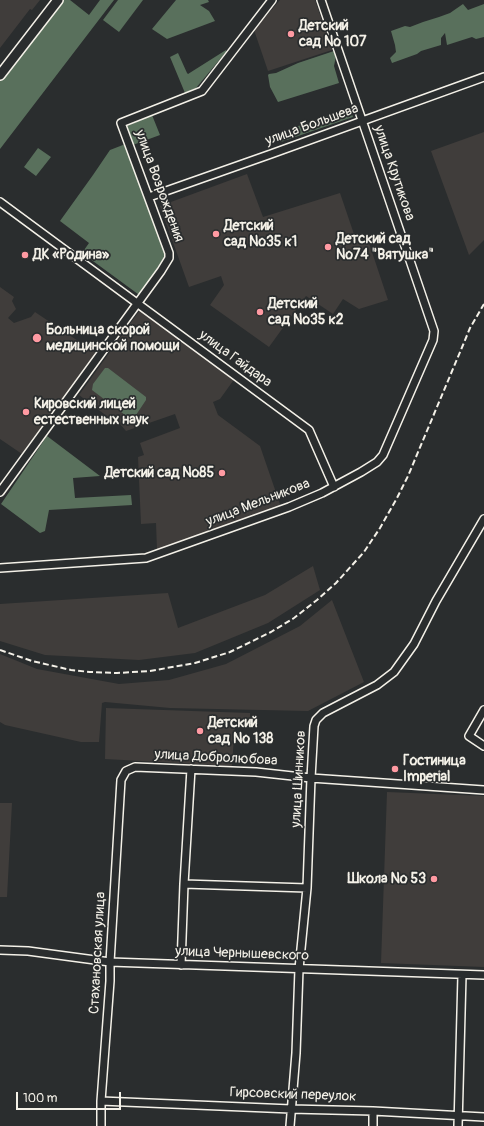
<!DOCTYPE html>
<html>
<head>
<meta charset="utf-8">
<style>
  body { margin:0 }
  #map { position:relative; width:484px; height:1126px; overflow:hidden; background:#2a2d2e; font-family:Pangolin,sans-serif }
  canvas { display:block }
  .scale { position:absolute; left:16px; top:1092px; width:105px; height:18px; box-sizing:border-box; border:2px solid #f4f1e8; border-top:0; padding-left:5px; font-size:12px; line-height:14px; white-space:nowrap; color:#f4f1e8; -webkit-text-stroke:3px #2a2d2e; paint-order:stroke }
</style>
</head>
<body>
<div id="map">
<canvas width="484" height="1126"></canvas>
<div class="scale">100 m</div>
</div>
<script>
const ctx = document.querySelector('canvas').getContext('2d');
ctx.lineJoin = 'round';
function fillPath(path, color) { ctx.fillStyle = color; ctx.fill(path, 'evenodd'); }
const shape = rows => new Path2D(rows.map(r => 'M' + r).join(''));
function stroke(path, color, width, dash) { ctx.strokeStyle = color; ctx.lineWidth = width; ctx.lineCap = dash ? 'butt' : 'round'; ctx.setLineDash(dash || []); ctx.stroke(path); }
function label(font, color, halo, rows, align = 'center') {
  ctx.font = font + ' Pangolin,sans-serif'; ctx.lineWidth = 3.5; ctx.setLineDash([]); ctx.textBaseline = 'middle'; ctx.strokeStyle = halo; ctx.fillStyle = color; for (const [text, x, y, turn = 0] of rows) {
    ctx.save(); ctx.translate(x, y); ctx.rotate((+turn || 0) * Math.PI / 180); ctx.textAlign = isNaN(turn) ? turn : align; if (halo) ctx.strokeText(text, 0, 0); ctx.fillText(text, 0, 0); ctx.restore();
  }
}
const built = shape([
  [0,0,40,0,32,10,30,9,0,48],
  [280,0,315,0,332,50,268,71,254,30],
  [484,132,484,240,469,255,431,151],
  [247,174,263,217,340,193,356,240,367,237,388,300,359,309,343,299,333,314,306,296,269,347,210,305,224,285,221,276,189,287,160,206],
  [0,287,14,297,12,301,16,309,8,318,14,323,31,317,35,312,96,353,22,454,0,439],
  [140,310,142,310,234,378,233,381,220,399,213,402,218,415,260,446,281,507,157,550,156,523,141,524,138,457,144,455,140,443,180,428,175,414,126,431,113,416,108,417,79,395],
  [313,566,320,590,268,623,195,653,139,660,45,655,0,641,0,604,168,593,178,628,265,595],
  [332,600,364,682,308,711,170,708,105,702,102,703,99,742,81,742,5,725,0,722,0,654,37,669,119,684,169,680,226,664,300,626],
  [106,708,250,713,250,723,235,722,232,766,105,759],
  [387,792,484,796,484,967,381,963],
  [0,803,12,803,7,897,0,897]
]);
const green = shape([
  [62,0,70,0,89,15,100,0,114,0,0,149,0,80],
  [118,0,143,0,119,32,103,20],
  [176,0,208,0,209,2,200,5,209,11,215,21,167,39,152,29],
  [463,4,468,10,484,4,484,37,476,39,472,37,447,45,445,33,441,38,441,45,421,51,417,54,392,63,390,58,396,52,395,45,391,31,405,26,410,27,423,22,439,17,450,13],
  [226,50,226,52,196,88,185,93,170,57,178,53,187,73,188,74],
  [334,51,336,56,334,66,339,83,278,102,270,87,268,75,269,74,276,73,298,63],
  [350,108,353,117,281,142,278,133],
  [152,115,160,135,130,146,169,253,142,297,82,253,89,243,60,221,93,175,110,150,128,143,123,128],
  [38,148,51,157,36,176,24,167],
  [105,368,108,368,146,397,146,400,134,418,129,418,92,390,93,384],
  [47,436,100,476,73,478,75,498,131,495,132,505,49,510,45,531,40,533,1,504]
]);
const minor = shape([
  [149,197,271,154,484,77],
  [0,202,309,430,334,487],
  [0,492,161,271,169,258,169,253,121,123,202,91,272,0],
  [0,568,146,558,289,507,322,493,361,472,377,462,383,455,433,340,434,331,321,0],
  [484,710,469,736,484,746],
  [184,884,307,888],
  [0,950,28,951,110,962,484,975],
  [181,965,184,884,191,769],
  [101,1101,291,1109,373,1111,484,1117],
  [101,1126,101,1101,110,981,110,962,121,780,126,771,135,767,256,772,311,778,484,790],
  [290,1126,296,1053,299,969,307,888,311,778,314,726,316,720,323,713,377,685,394,672,414,644,436,601,484,519],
  [373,1126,373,1111],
  [458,1126,462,975]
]);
const major = shape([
  [0,75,58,0]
]);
const rail = shape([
  [0,650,32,661,71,670,90,672,117,673,150,671,195,663,230,652,271,632,294,618,317,600,336,583,364,552,380,528,397,498,408,476,463,345,470,328,484,304]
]);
const markers = [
  [291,34,4,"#ff9aa2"],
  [216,234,4,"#ff9aa2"],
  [328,247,4,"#ff9aa2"],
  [25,255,4,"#ff9aa2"],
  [260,312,4,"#ff9aa2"],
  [37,338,5,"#ff9aa2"],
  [26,412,4,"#ff9aa2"],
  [222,473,4,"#ff9aa2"],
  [200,731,4,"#ff9aa2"],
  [395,769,4,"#ff9aa2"],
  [434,879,4,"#ff9aa2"]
];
const poiNames = [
  ["Детский",299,26],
  ["сад № 107",299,42],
  ["Детский",224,226],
  ["сад №35 к1",224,242],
  ["Детский сад",336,239],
  ["№74 \"Вятушка\"",336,255],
  ["ДК «Родина»",33,255],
  ["Детский",268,304],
  ["сад №35 к2",268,320],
  ["Больница скорой",46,330],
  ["медицинской помощи",46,346],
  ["Кировский лицей",34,404],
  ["естественных наук",34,420],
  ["Детский сад №85",214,473,"right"],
  ["Детский",208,723],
  ["сад № 138",208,739],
  ["Гостиница",403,761],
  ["Imperial",403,777],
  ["Школа № 53",426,879,"right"]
];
const streetNames = [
  ["улица Большева",312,125,-20],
  ["улица Крутикова",394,173,71],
  ["улица Возрождения",159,186,70],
  ["улица Гайдара",235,359,36],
  ["улица Мельникова",258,503,-21],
  ["улица Добролюбова",216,758,3],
  ["улица Шинников",299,779,-87],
  ["Стахановская улица",98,953,-87],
  ["улица Чернышевского",242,954,2],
  ["Гирсовский переулок",293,1095,2]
];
fillPath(built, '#403d3b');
fillPath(green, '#59705c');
stroke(minor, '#f4f1e8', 10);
stroke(major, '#f4f1e8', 12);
stroke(minor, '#2a2d2e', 7);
stroke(major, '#2a2d2e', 9);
stroke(rail, '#f4f1e8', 2, [6, 3]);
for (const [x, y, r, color] of markers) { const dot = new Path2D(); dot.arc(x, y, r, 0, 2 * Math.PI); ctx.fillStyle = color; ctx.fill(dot); stroke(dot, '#2a2d2e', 1.5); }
label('bold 14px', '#f4f1e8', '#2a2d2e', poiNames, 'left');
label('14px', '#f4f1e8', '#2a2d2e', streetNames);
</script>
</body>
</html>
